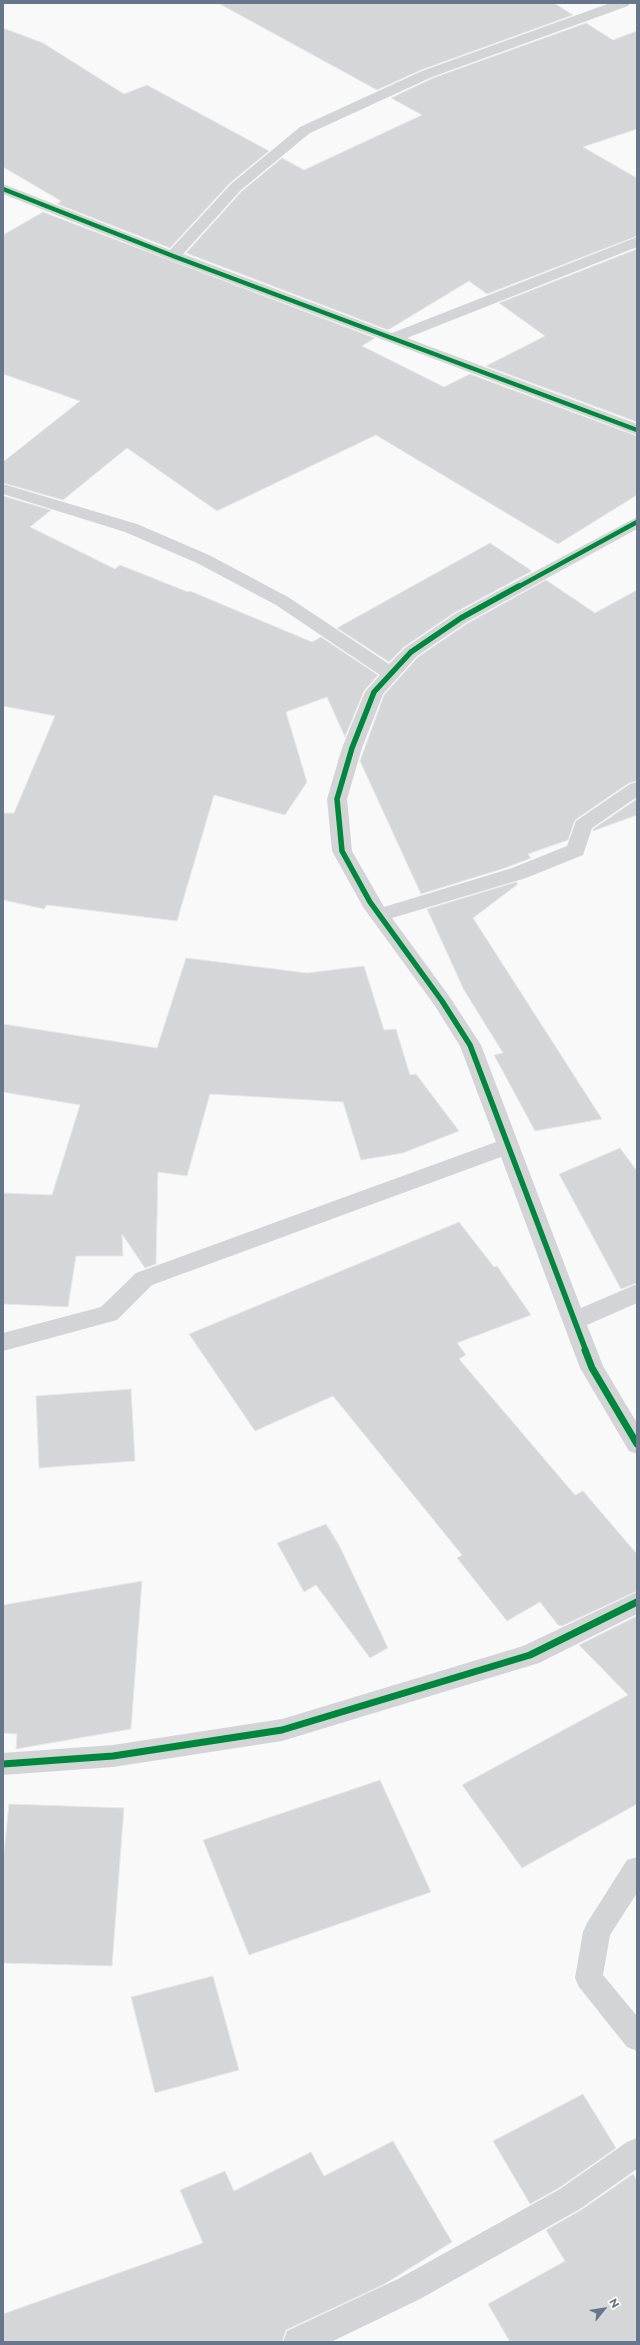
<!DOCTYPE html>
<html>
<head>
<meta charset="utf-8">
<style>
  body { margin:0 }
  #map { position:relative; width:640px; height:2345px; overflow:hidden; background:#f9f9f9; font-family:Montserrat,sans-serif }
  canvas { display:block }
  .frame { position:absolute; inset:0; border:4px solid #67768b; pointer-events:none }
  .north { position:absolute; left:584px; top:2289px; width:40px; height:40px; -webkit-text-stroke:3px #fff; paint-order:stroke; rotate:60deg; font-size:11px; font-weight:700; line-height:16px; text-align:center; color:#67768b }
  .north::after { content:''; display:block; margin:auto; width:14px; height:18px; background:#67768b; clip-path:polygon(50% 0,100% 100%,50% 72%,0 100%) }
</style>
</head>
<body>
<div id="map">
<canvas width="640" height="2345"></canvas>
<div class="frame"></div>
<div class="north">N</div>
</div>
<script>
const ctx = document.querySelector('canvas').getContext('2d');
ctx.lineJoin = 'round';
function fillPath(path, color) { ctx.fillStyle = color; ctx.fill(path, 'evenodd'); }
const shape = rows => new Path2D(rows.map(r => 'M' + r).join(''));
function stroke(path, color, width, dash) { ctx.strokeStyle = color; ctx.lineWidth = width; ctx.lineCap = dash ? 'butt' : 'round'; ctx.setLineDash(dash || []); ctx.stroke(path); }
const building = shape([
  [218,3,554,3,573,15,421,70,377,90,218,3],
  [586,23,613,40,637,31,637,129,583,147,637,178,637,236,487,294,469,281,388,330,186,253,242,191,282,158,304,170,422,115,391,98,433,78,586,23],
  [3,28,43,43,124,94,147,85,269,151,230,183,170,248,57,204,61,201,3,167,3,28],
  [43,212,375,338,362,346,444,387,470,374,637,436,637,495,558,544,376,435,217,511,127,448,63,500,3,483,3,462,80,401,3,374,3,235,43,212],
  [637,249,637,422,486,366,545,336,499,303,637,249],
  [3,496,51,510,30,527,115,569,120,565,188,592,190,591,312,642,321,637,378,675,364,691,345,737,327,697,286,712,307,782,285,815,214,795,177,921,47,905,44,909,3,900,3,813,14,813,55,716,3,706,3,496],
  [490,543,532,571,454,613,404,647,389,662,337,628,490,543],
  [546,580,595,613,637,590,637,781,629,783,575,820,568,840,528,854,531,858,505,868,421,894,360,761,384,695,418,657,468,623,546,580],
  [637,799,637,815,593,831,593,829,637,799],
  [516,882,518,884,473,918,602,1119,535,1131,494,1055,503,1053,464,990,427,909,516,882],
  [186,958,307,973,364,966,384,1030,396,1029,410,1075,416,1074,459,1131,403,1153,361,1160,343,1102,210,1094,187,1176,158,1172,156,1264,145,1268,122,1234,123,1256,76,1256,68,1307,3,1304,3,1193,52,1195,80,1105,3,1092,3,1024,157,1048,186,958],
  [620,1148,637,1171,637,1283,621,1289,559,1174,620,1148],
  [459,1222,494,1267,497,1266,531,1315,457,1343,466,1355,459,1359,575,1495,583,1491,637,1554,637,1591,562,1626,558,1625,540,1602,507,1621,457,1558,462,1555,333,1396,255,1431,189,1334,459,1222],
  [131,1389,135,1461,39,1468,36,1396,131,1389],
  [326,1524,339,1545,388,1648,370,1658,316,1585,304,1592,277,1543,326,1524],
  [142,1581,131,1729,16,1749,17,1734,3,1733,3,1605,142,1581],
  [637,1616,637,1804,522,1868,462,1785,628,1695,579,1645,637,1616],
  [380,1780,431,1892,249,1955,203,1840,380,1780],
  [9,1804,124,1808,112,1966,3,1963,3,1861,9,1804],
  [213,1976,239,2070,155,2093,131,1997,213,1976],
  [583,2094,616,2148,559,2188,530,2204,493,2141,583,2094],
  [393,2141,452,2242,383,2285,286,2330,282,2342,3,2342,3,2314,203,2243,180,2190,225,2171,234,2191,311,2152,324,2176,393,2141],
  [633,2174,637,2180,637,2342,510,2342,488,2304,565,2261,546,2230,581,2210,633,2174]
]);
const street = shape([
  [610,3,630,3,628,6,432,77,310,133,241,190,183,254,392,333,637,237,637,247,407,338,637,424,637,435,168,259,3,194,3,184,170,250,231,184,300,127,422,71,610,3],
  [3,484,137,524,209,555,288,597,389,664,405,648,455,614,637,517,637,529,467,622,417,656,383,694,362,748,347,799,352,851,384,907,512,868,567,846,576,821,630,784,637,782,637,797,592,828,583,855,526,878,392,918,449,996,481,1045,581,1308,637,1284,637,1303,587,1325,603,1366,637,1423,637,1454,629,1451,580,1368,501,1157,152,1285,117,1320,3,1351,3,1333,101,1307,136,1273,496,1142,460,1046,435,1006,363,907,332,851,327,799,342,748,365,692,380,675,276,605,197,563,125,532,3,494,3,484],
  [637,1592,637,1614,539,1663,282,1741,113,1767,3,1775,3,1753,113,1745,282,1719,523,1646,637,1592],
  [637,1857,637,1893,610,1935,603,1975,637,2016,637,2051,627,2047,579,1987,575,1978,583,1932,587,1923,627,1860,637,1857],
  [637,2138,637,2169,580,2209,420,2299,331,2342,283,2342,287,2331,398,2279,560,2189,627,2142,637,2138]
]);
const cyclewayFar2 = shape([
  [3,189,173,256,637,430],
  [518,587,637,522]
]);
const cyclewayFar1 = shape([
  [519,586,461,618,411,652,374,692,352,748,337,799,342,851,370,902,442,1001,470,1045,586,1351]
]);
const cycleway = shape([
  [585,1350,592,1368,637,1444],
  [3,1764,113,1756,282,1730,530,1655,637,1602]
]);
fillPath(building, '#d5d6d7');
stroke(building, '#e8e8e8', 1);
fillPath(street, '#d3d4d5');
stroke(cyclewayFar2, '#00873e', 4.5);
stroke(cyclewayFar1, '#00873e', 5.5);
stroke(cycleway, '#00873e', 7);
</script>
</body>
</html>
